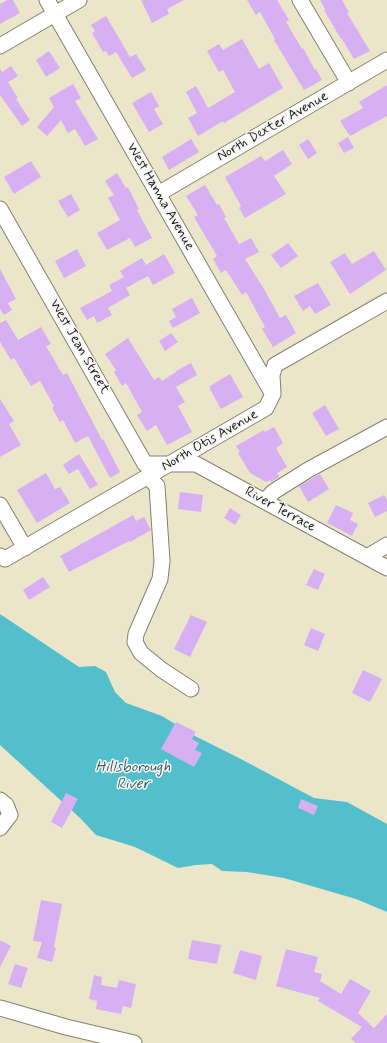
<!DOCTYPE html>
<html>
<head>
<meta charset="utf-8">
<style>
  body { margin:0 }
  canvas { display:block; background:#ebe6c9 }
</style>
</head>
<body>
<canvas width="387" height="1043"></canvas>
<script>
const ctx = document.querySelector('canvas').getContext('2d');
ctx.lineJoin = 'round';
function fillPath(path, color) { ctx.fillStyle = color; ctx.fill(path, 'evenodd'); }
const shape = rows => new Path2D(rows.map(r => 'M' + r).join(''));
function stroke(path, color, width, dash) { ctx.strokeStyle = color; ctx.lineWidth = width; ctx.lineCap = dash ? 'butt' : 'round'; ctx.setLineDash(dash || []); ctx.stroke(path); }
function label(font, color, halo, rows, align = 'center') {
  ctx.font = font + ' Mynerve,sans-serif'; ctx.lineWidth = 3; ctx.setLineDash([]); ctx.textBaseline = 'middle'; ctx.strokeStyle = halo; ctx.fillStyle = color; for (const [text, x, y, turn = 0] of rows) {
    ctx.save(); ctx.translate(x, y); ctx.rotate((+turn || 0) * Math.PI / 180); ctx.textAlign = isNaN(turn) ? turn : align; if (halo) ctx.strokeText(text, 0, 0); ctx.fillText(text, 0, 0); ctx.restore();
  }
}
const water = shape([
  [0,614,79,667,95,666,106,672,115,692,126,703,162,716,195,736,239,758,314,798,347,802,387,824,387,912,356,899,284,878,247,872,222,871,212,864,196,865,178,868,135,847,96,835,80,818,0,745]
]);
const building = shape([
  [7,0,13,0,20,13,0,24,0,4],
  [141,0,184,0,167,9,169,14,152,23],
  [247,0,277,0,289,20,286,22,302,49,303,48,315,70,316,69,322,80,304,90,274,40,275,39,260,12,256,15],
  [320,0,342,0,349,12,347,13,370,51,354,59,342,39,341,39,324,10,325,9],
  [106,16,130,57,136,54,146,70,132,78,116,52,109,56,106,51,103,52,92,33,95,31,91,25],
  [242,39,259,69,269,63,283,88,224,123,223,121,198,136,188,118,197,113,186,92,196,86,208,108,235,92,223,70,219,72,207,51,219,44,223,50],
  [49,51,60,68,46,77,36,60],
  [11,66,18,76,8,82,18,98,16,99,30,120,22,126,0,95,0,69,2,72],
  [73,84,81,98,75,101,98,139,85,146,75,129,68,133,61,120,47,136,37,127,54,107,49,98],
  [387,85,387,116,350,136,340,121,363,108,359,102],
  [151,92,159,106,154,109,163,124,149,132,132,103],
  [348,137,354,148,344,153,338,143],
  [191,139,199,152,169,170,162,157],
  [308,139,317,153,308,159,299,145],
  [283,150,292,164,274,176,286,194,245,218,239,208,241,206,225,177,261,156,265,161],
  [31,161,41,177,14,194,4,177],
  [117,173,126,188,128,187,139,209,137,210,152,238,135,247,130,238,107,250,97,233,120,220,108,198,114,195,105,181],
  [205,185,217,205,219,204,226,217,224,218,239,244,251,238,259,252,245,259,264,289,280,318,286,315,296,333,273,347,262,329,265,327,246,292,242,295,226,270,221,273,213,259,217,256,194,217,198,215,186,196],
  [71,194,80,210,68,217,58,201],
  [288,243,298,256,281,268,271,255],
  [77,249,86,266,64,278,55,261],
  [374,251,386,270,350,294,330,262,345,253,352,264],
  [164,254,175,273,153,285,148,276,126,288,130,295,108,308,112,315,97,323,94,316,87,320,80,308,112,291,109,285,124,277,120,271,142,258,146,265],
  [0,269,16,299,8,303,12,310,4,315,0,309],
  [318,283,331,305,315,314,310,306,303,311,294,296],
  [192,298,200,313,173,328,169,321,176,317,172,309],
  [6,320,18,340,41,327,51,344,46,346,63,375,67,373,102,440,103,439,120,472,110,478,88,436,75,443,63,420,60,422,52,408,54,406,40,381,31,386,14,358,11,360,0,342,0,323],
  [171,333,178,342,165,351,159,341],
  [128,338,154,380,159,377,162,381,176,372,176,371,191,363,197,375,176,387,185,402,178,406,192,432,167,445,156,425,147,431,137,415,142,412,126,383,122,386,114,372,116,370,105,354],
  [230,374,243,397,221,409,210,389,210,386],
  [0,399,14,421,9,424,21,445,0,457],
  [325,405,339,429,326,436,312,413],
  [274,427,283,443,276,448,287,467,277,473,279,477,271,482,270,480,266,482,250,473,238,453,240,452,236,446,264,430,265,432],
  [79,454,98,485,90,489,78,469,69,474,63,465],
  [46,473,55,489,60,487,70,503,37,523,17,490],
  [320,474,329,489,308,502,299,486],
  [180,492,203,495,201,512,178,509],
  [384,495,387,500,387,511,375,517,368,503],
  [336,505,353,513,350,520,358,524,352,536,327,523],
  [230,508,241,515,235,525,224,518],
  [133,515,136,521,144,517,151,530,130,542,129,541,69,572,60,556],
  [314,569,325,574,318,590,306,585],
  [43,577,50,587,29,600,23,590],
  [191,615,207,622,190,657,174,649],
  [311,628,325,634,318,651,304,645],
  [363,670,382,679,370,702,352,693],
  [176,722,196,732,192,739,199,743,195,750,202,753,194,767,161,749],
  [66,793,78,799,62,828,51,822],
  [301,799,318,806,314,815,298,808],
  [41,900,62,904,54,947,56,948,52,962,37,958,42,942,33,941],
  [0,940,11,946,0,967],
  [192,940,221,945,217,964,188,959],
  [286,949,318,957,314,972,322,974,320,981,341,994,350,979,371,991,358,1013,374,1028,387,1014,387,1043,356,1043,351,1039,362,1027,318,1001,320,998,276,986],
  [240,950,262,956,256,980,233,973],
  [15,964,28,968,21,988,8,984],
  [94,975,102,977,101,985,117,988,119,980,136,984,131,1008,123,1006,121,1014,96,1009,97,1001,89,999]
]);
const minor = shape([
  [47,0,271,391],
  [300,0,349,83],
  [0,46,79,0],
  [158,194,387,60],
  [0,209,145,464,196,464,387,568],
  [148,477,157,486,162,561,160,579,136,634,135,642,141,653,162,670,191,689],
  [265,501,273,492,308,470,387,427],
  [0,505,25,548],
  [0,556,5,559,266,408,273,394,272,375,275,365,387,301],
  [367,557,387,545],
  [0,800,6,805,10,815,0,828],
  [0,1008,66,1027,134,1043]
]);
const streetNames = [
  ["North Dexter Avenue",273,127,-30],
  ["West Hanna Avenue",160,197,60],
  ["West Jean Street",79,347,60],
  ["North Otis Avenue",210,441,-30],
  ["River Terrace",280,510,29]
];
const waterNames = [
  ["Hillsborough",133,768],
  ["River",133,785]
];
fillPath(water, '#53bfcd');
fillPath(building, '#d6b0f2');
stroke(minor, '#848172', 17);
stroke(minor, '#fff', 15);
label('14px', '#1c1c1c', '#f6f6f2', streetNames);
label('italic 15px', '#325d63', '#f6f6f2', waterNames);
</script>
</body>
</html>
